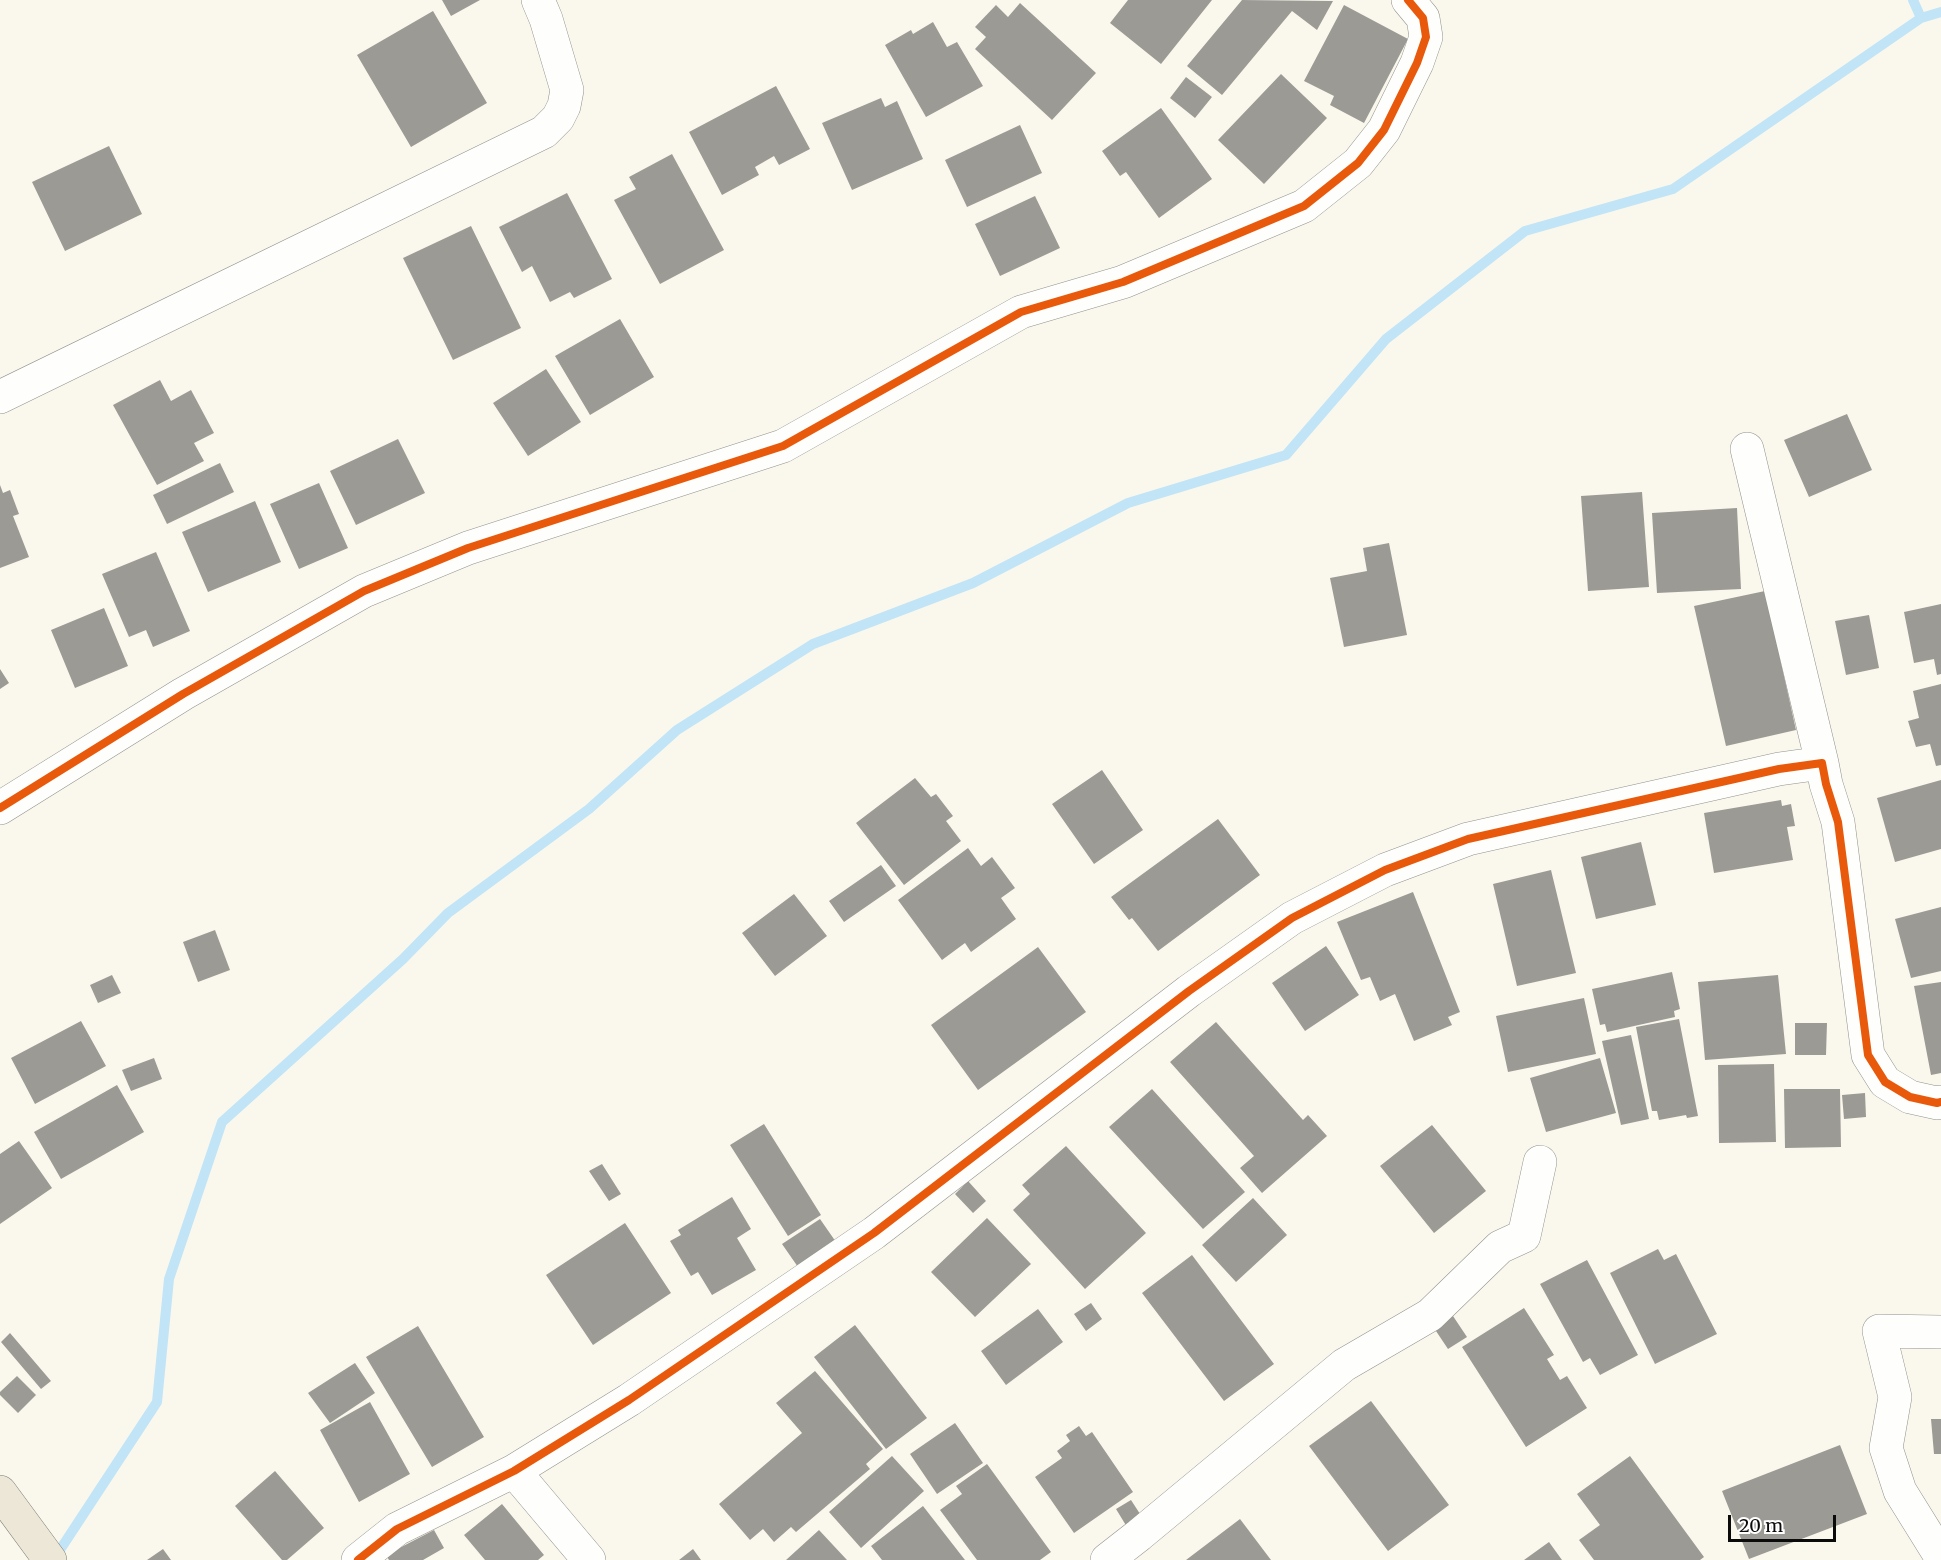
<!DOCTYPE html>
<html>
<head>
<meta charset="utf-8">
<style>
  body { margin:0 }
  #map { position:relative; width:1941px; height:1560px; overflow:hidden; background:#faf8ed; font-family:Merriweather,serif }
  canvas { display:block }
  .scale { position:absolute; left:1728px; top:1515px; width:108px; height:27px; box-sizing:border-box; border:3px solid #0b0b0b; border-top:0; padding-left:8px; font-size:18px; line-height:21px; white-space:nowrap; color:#0b0b0b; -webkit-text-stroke:4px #fff; paint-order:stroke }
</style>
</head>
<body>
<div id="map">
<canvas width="1941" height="1560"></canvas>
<div class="scale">20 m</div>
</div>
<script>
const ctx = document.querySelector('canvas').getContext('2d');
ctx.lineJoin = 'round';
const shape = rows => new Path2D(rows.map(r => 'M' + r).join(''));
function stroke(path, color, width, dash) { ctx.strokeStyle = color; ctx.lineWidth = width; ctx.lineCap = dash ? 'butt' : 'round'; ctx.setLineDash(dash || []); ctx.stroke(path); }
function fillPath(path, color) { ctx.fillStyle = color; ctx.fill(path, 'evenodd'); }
const stream = shape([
  [1913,0,1921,18],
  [54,1559,157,1402,169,1279,222,1122,403,959,448,913,589,809,677,730,813,644,973,583,1128,503,1286,455,1386,339,1525,231,1673,189,1921,18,1941,12]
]);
const building = shape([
  [442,0,480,0,451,16],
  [1128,0,1212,0,1161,64,1110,23],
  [1242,0,1333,1,1317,30,1292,11,1222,95,1187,66],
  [1020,3,1096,73,1052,120,975,49,986,37,975,27,996,5,1008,17],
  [1344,5,1408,39,1364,123,1330,105,1334,96,1304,81],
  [433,11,487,103,411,147,357,55],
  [933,22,947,47,957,42,983,86,926,117,885,45,911,30,913,34],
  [1281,74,1327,118,1264,184,1218,140],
  [1186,77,1212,97,1195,118,1170,98],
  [776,86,810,149,779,165,774,156,755,167,759,175,722,195,689,132],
  [881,98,885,107,897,101,923,159,852,190,822,123],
  [1161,108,1212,179,1159,218,1126,172,1120,176,1102,151],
  [1020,125,1042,173,967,207,945,160],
  [109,146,142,214,65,251,32,182],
  [672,154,724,250,660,284,614,200,636,189,629,177],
  [567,193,612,279,574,298,570,292,550,302,532,266,522,272,499,227],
  [1035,196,1060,248,1000,276,975,224],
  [471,226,521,328,453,360,403,258],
  [620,319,654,377,590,415,555,356],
  [546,369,581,422,528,456,493,403],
  [160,380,171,401,191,390,214,433,194,443,204,461,157,485,113,405],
  [1847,414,1872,470,1809,497,1784,440],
  [398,439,425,493,356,525,330,471],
  [220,463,234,492,167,524,153,495],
  [319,483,348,548,299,569,270,504],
  [0,485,3,493,10,490,19,514,13,516,29,557,0,568],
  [1642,492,1649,587,1588,591,1581,496],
  [255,501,281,562,208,592,182,532],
  [1737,508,1741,589,1657,593,1652,513],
  [1389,543,1407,635,1344,647,1330,578,1367,571,1363,548],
  [156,552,190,631,153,647,146,630,129,637,102,574],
  [1765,591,1796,730,1726,746,1694,606],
  [1941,604,1941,674,1937,675,1934,659,1914,663,1904,612],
  [104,608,128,666,75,688,51,630],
  [1869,615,1879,668,1846,675,1835,621],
  [0,669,9,683,0,689],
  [1941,684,1941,765,1936,766,1930,744,1916,747,1908,721,1919,718,1913,691],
  [1102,770,1143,830,1094,864,1052,804],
  [915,778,931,797,936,794,953,816,946,821,961,841,904,885,856,823],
  [1941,780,1941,849,1895,862,1877,798],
  [1781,800,1782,806,1791,804,1795,826,1787,827,1793,860,1714,873,1704,813],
  [1218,819,1260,875,1158,951,1132,918,1129,920,1111,897],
  [1641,842,1656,905,1596,919,1581,857],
  [968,848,981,866,992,857,1015,888,1001,898,1016,919,971,952,965,943,942,960,898,900],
  [881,865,896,886,844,922,829,901],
  [1551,870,1576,973,1517,986,1493,884],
  [1413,892,1460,1012,1448,1017,1452,1025,1414,1041,1395,994,1380,1001,1370,977,1361,980,1337,922],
  [794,894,827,936,775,976,742,933],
  [1941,907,1941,971,1911,978,1895,919],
  [215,930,230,970,198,982,183,942],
  [1326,946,1359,995,1305,1031,1272,983],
  [1038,947,1086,1012,978,1090,931,1025],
  [1672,972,1680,1009,1674,1011,1675,1017,1607,1032,1605,1024,1600,1025,1592,989],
  [112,975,121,993,98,1003,90,985],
  [1778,975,1786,1054,1705,1060,1698,982],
  [1941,982,1941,1073,1931,1075,1914,986],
  [1584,998,1596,1054,1508,1072,1496,1016],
  [1679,1019,1698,1116,1687,1118,1686,1115,1659,1120,1657,1111,1652,1111,1636,1027],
  [81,1021,106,1066,35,1104,11,1058],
  [1216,1022,1303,1120,1308,1115,1327,1136,1262,1193,1240,1168,1254,1156,1170,1062],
  [1795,1023,1827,1023,1826,1055,1795,1055],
  [1631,1035,1649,1119,1621,1125,1602,1041],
  [154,1058,162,1079,131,1091,122,1070],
  [1600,1058,1616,1113,1546,1132,1530,1078],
  [1774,1064,1776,1142,1719,1143,1718,1065],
  [117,1085,144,1132,61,1179,34,1132],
  [1152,1089,1245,1192,1203,1229,1109,1127],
  [1784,1089,1840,1089,1841,1147,1785,1148],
  [1865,1093,1866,1117,1844,1119,1842,1095],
  [764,1124,821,1215,788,1236,730,1145],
  [1432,1125,1486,1191,1434,1233,1380,1166],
  [19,1141,52,1188,0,1224,0,1154],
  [1066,1146,1146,1233,1085,1289,1013,1210,1030,1194,1022,1185],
  [602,1164,621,1194,609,1201,589,1171],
  [968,1181,986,1201,973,1213,955,1194],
  [732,1197,751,1229,737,1238,756,1270,712,1295,698,1272,691,1276,670,1241,681,1235,678,1230],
  [1253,1198,1287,1235,1236,1282,1202,1245],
  [987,1218,1031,1264,975,1317,931,1272],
  [820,1219,836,1242,798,1267,782,1244],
  [625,1223,671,1293,593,1345,546,1275],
  [1658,1249,1664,1260,1676,1254,1717,1334,1655,1364,1610,1273],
  [1192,1255,1274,1364,1224,1401,1142,1293],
  [1587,1260,1638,1355,1600,1375,1590,1358,1583,1362,1540,1284],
  [1091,1303,1102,1319,1086,1331,1074,1314],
  [1524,1308,1554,1355,1547,1359,1560,1380,1567,1376,1587,1408,1526,1447,1462,1347],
  [1038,1309,1063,1342,1006,1385,981,1351],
  [1453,1316,1467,1337,1448,1349,1434,1328],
  [855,1325,927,1418,886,1449,814,1357],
  [418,1326,484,1437,432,1467,366,1357],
  [10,1333,51,1381,41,1389,1,1342],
  [355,1363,375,1393,330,1423,308,1393],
  [815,1371,883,1449,866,1464,870,1469,796,1532,791,1527,774,1542,763,1529,750,1540,719,1504,802,1433,776,1403],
  [17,1376,36,1395,18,1413,0,1395,0,1392],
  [1371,1401,1449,1505,1388,1551,1309,1446],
  [370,1402,410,1474,359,1502,320,1430],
  [1931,1419,1941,1419,1941,1454,1934,1454],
  [955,1423,983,1463,937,1494,910,1454],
  [1079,1426,1086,1436,1092,1432,1133,1492,1074,1533,1035,1477,1062,1458,1057,1451,1070,1441,1066,1435],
  [1840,1445,1867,1514,1749,1559,1722,1491],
  [892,1456,924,1491,861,1548,829,1512],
  [1630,1456,1704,1557,1700,1560,1594,1560,1579,1540,1600,1525,1577,1494],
  [987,1464,1051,1552,1040,1560,977,1560,940,1510,962,1494,956,1486],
  [275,1471,324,1528,287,1560,282,1560,235,1506],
  [1131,1500,1142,1517,1127,1527,1116,1509],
  [502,1504,544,1555,538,1560,485,1560,464,1535],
  [923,1506,965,1560,882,1560,871,1546],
  [1240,1519,1271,1560,1186,1560],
  [434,1530,444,1548,423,1560,389,1560,386,1555],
  [819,1530,847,1560,786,1560],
  [1549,1542,1562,1560,1524,1560],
  [163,1549,171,1560,147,1560],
  [693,1549,701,1560,679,1560]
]);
const minor = shape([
  [0,397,544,132,558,118,564,106,567,90,546,19,538,0],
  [1747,449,1822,763],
  [0,808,183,694,364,591,468,548,783,446,1021,312,1123,282,1304,206,1358,163,1384,130,1417,63,1426,37,1423,18,1408,0],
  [1941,1332,1879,1331,1895,1397,1886,1448,1900,1491,1941,1557],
  [514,1471,589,1560],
  [358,1560,397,1529,514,1471,629,1400,874,1233,1189,991,1292,918,1385,870,1468,839,1779,769,1822,763,1826,784,1838,822,1868,1055,1885,1082,1910,1097,1937,1103,1941,1102],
  [1107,1560,1139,1535,1344,1365,1430,1315,1500,1247,1524,1236,1540,1162]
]);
const major = shape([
  [0,1492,50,1560]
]);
const cycleway = shape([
  [0,808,183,694,364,591,468,548,783,446,1021,312,1123,282,1304,206,1358,163,1384,130,1417,63,1426,37,1423,18,1408,0],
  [358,1560,397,1529,514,1471,629,1400,874,1233,1189,991,1292,918,1385,870,1468,839,1779,769,1822,763,1826,784,1838,822,1868,1055,1885,1082,1910,1097,1937,1103,1941,1102]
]);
stroke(stream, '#c1e4f7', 10);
fillPath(building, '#9c9a94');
stroke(minor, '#93928d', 34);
stroke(major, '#807f7a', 34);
stroke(minor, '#fefefc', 33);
stroke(major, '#ece7d6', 33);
stroke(cycleway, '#e8590c', 8);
</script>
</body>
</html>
